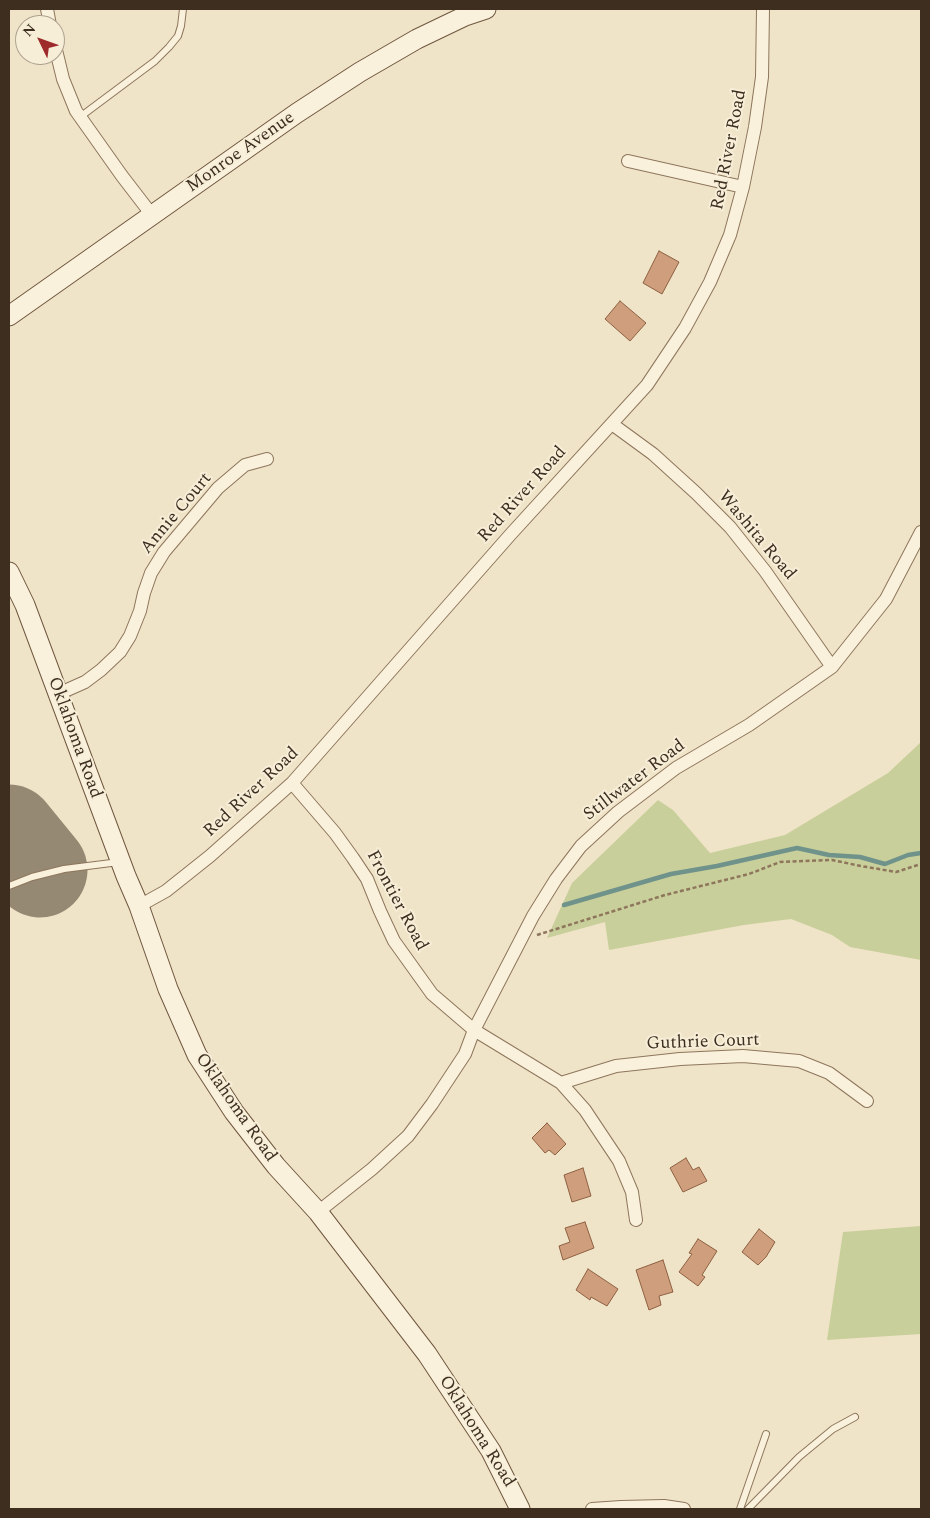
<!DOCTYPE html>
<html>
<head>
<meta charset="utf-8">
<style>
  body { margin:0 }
  #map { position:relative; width:930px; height:1518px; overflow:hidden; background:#f0e4c8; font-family:Spectral,serif }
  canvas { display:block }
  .frame { position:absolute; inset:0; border:10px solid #3d2e20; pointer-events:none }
  .north { position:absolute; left:15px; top:15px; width:50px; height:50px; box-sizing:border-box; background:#f7eed8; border:1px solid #ada18e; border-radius:50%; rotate:312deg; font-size:14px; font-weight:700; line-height:20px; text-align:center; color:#3d2e20 }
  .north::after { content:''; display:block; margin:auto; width:18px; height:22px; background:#9e2a2b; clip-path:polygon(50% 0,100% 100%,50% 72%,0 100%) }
</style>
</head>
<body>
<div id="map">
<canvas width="930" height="1518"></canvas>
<div class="frame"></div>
<div class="north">N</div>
</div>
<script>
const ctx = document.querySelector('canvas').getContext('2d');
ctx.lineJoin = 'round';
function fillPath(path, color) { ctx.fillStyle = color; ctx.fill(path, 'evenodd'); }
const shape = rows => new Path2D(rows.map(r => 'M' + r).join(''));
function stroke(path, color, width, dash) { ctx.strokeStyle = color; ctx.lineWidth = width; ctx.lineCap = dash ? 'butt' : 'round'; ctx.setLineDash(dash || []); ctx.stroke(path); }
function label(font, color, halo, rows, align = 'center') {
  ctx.font = font + ' Spectral,serif'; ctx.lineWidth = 4; ctx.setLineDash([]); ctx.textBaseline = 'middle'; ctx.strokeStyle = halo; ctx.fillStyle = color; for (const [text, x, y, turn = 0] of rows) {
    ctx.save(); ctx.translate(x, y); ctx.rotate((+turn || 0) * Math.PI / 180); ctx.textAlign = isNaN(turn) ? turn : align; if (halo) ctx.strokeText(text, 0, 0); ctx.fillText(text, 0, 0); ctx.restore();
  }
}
const green = shape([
  [921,742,921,960,850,947,832,935,791,919,744,925,609,950,605,922,547,938,572,883,658,800,673,810,710,853,785,835,888,773],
  [921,1226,921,1334,827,1340,843,1232]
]);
const stream = shape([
  [564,905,671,874,717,866,797,848,829,855,860,857,885,864,908,855,921,853]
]);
const runway = shape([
  [9,832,40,870]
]);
const building = shape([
  [659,251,679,262,662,294,643,283,659,251],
  [620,301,646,323,630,341,605,319,620,301],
  [547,1123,566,1144,555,1155,549,1150,545,1153,532,1138,547,1123],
  [686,1158,693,1170,699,1167,707,1181,683,1192,670,1168,686,1158],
  [583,1168,591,1196,572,1202,564,1175,583,1168],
  [585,1222,594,1248,563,1260,559,1246,570,1242,565,1228,585,1222],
  [759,1229,775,1242,766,1257,758,1265,742,1252,759,1229],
  [698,1239,717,1251,702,1275,705,1277,698,1286,679,1272,692,1254,689,1253,698,1239],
  [663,1260,673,1292,659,1296,661,1305,649,1310,636,1270,663,1260],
  [588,1269,618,1289,607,1306,591,1297,590,1300,576,1290,588,1269]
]);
const path = shape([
  [537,935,665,895,749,874,780,862,832,860,861,866,896,872,921,864]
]);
const lane = shape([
  [80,117,155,61,169,47,178,36,181,26,183,9],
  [9,886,32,877,64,869,119,862],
  [740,1509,766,1434],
  [748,1509,799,1457,833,1429,855,1417]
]);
const street = shape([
  [47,9,50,25],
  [55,46,63,79,76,111,122,176,152,215],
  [628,161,743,187],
  [612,424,653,454,696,493,730,527,765,571,832,667],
  [58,694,85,682,101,670,120,652,130,636,140,611,144,593,151,573,164,552,218,488,245,465,267,459],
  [292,783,335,833,353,858,367,879,380,911,394,941,432,994,474,1030,561,1083,585,1110,619,1161,632,1192,636,1220],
  [139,906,166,891,210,856,292,783,510,535,647,385,685,328,710,282,730,235,743,187,755,127,762,77,763,9],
  [561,1083,616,1066,680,1059,743,1056,799,1061,829,1073,867,1101],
  [318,1212,372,1169,408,1136,432,1104,465,1054,474,1030,533,916,556,879,581,846,618,812,676,768,749,725,832,667,886,599,921,532],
  [592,1509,621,1507,664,1506,684,1509]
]);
const secondary = shape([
  [9,316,297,113,360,72,417,39,465,16,486,9],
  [9,572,25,605,126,876,139,906,168,989,197,1055,234,1112,276,1166,318,1212,427,1354,491,1451,520,1509]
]);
const streetNames = [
  ["Red River Road",730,150,-79],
  ["Monroe Avenue",241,153,-35],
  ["Red River Road",523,495,-48],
  ["Annie Court",177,514,-50],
  ["Washita Road",756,536,50],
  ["Oklahoma Road",74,738,70],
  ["Stillwater Road",635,781,-37],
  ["Red River Road",252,793,-43],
  ["Frontier Road",396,901,62],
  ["Guthrie Court",703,1043,-2],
  ["Oklahoma Road",235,1108,55],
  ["Oklahoma Road",476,1432,58]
];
fillPath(green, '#c9cf9b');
stroke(stream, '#6f938a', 4.5);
stroke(runway, '#968974', 95);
fillPath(building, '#cf9f7d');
stroke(building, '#8d5f41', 1);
stroke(lane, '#8d765c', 8);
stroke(street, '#8d765c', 14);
stroke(secondary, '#6f573f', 21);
stroke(path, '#8d765c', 2.5, [4, 2.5]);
stroke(lane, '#faf1dc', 6);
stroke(street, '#faf1dc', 12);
stroke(secondary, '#faf1dc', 19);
label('18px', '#3d2e20', '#f7eed8', streetNames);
</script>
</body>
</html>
